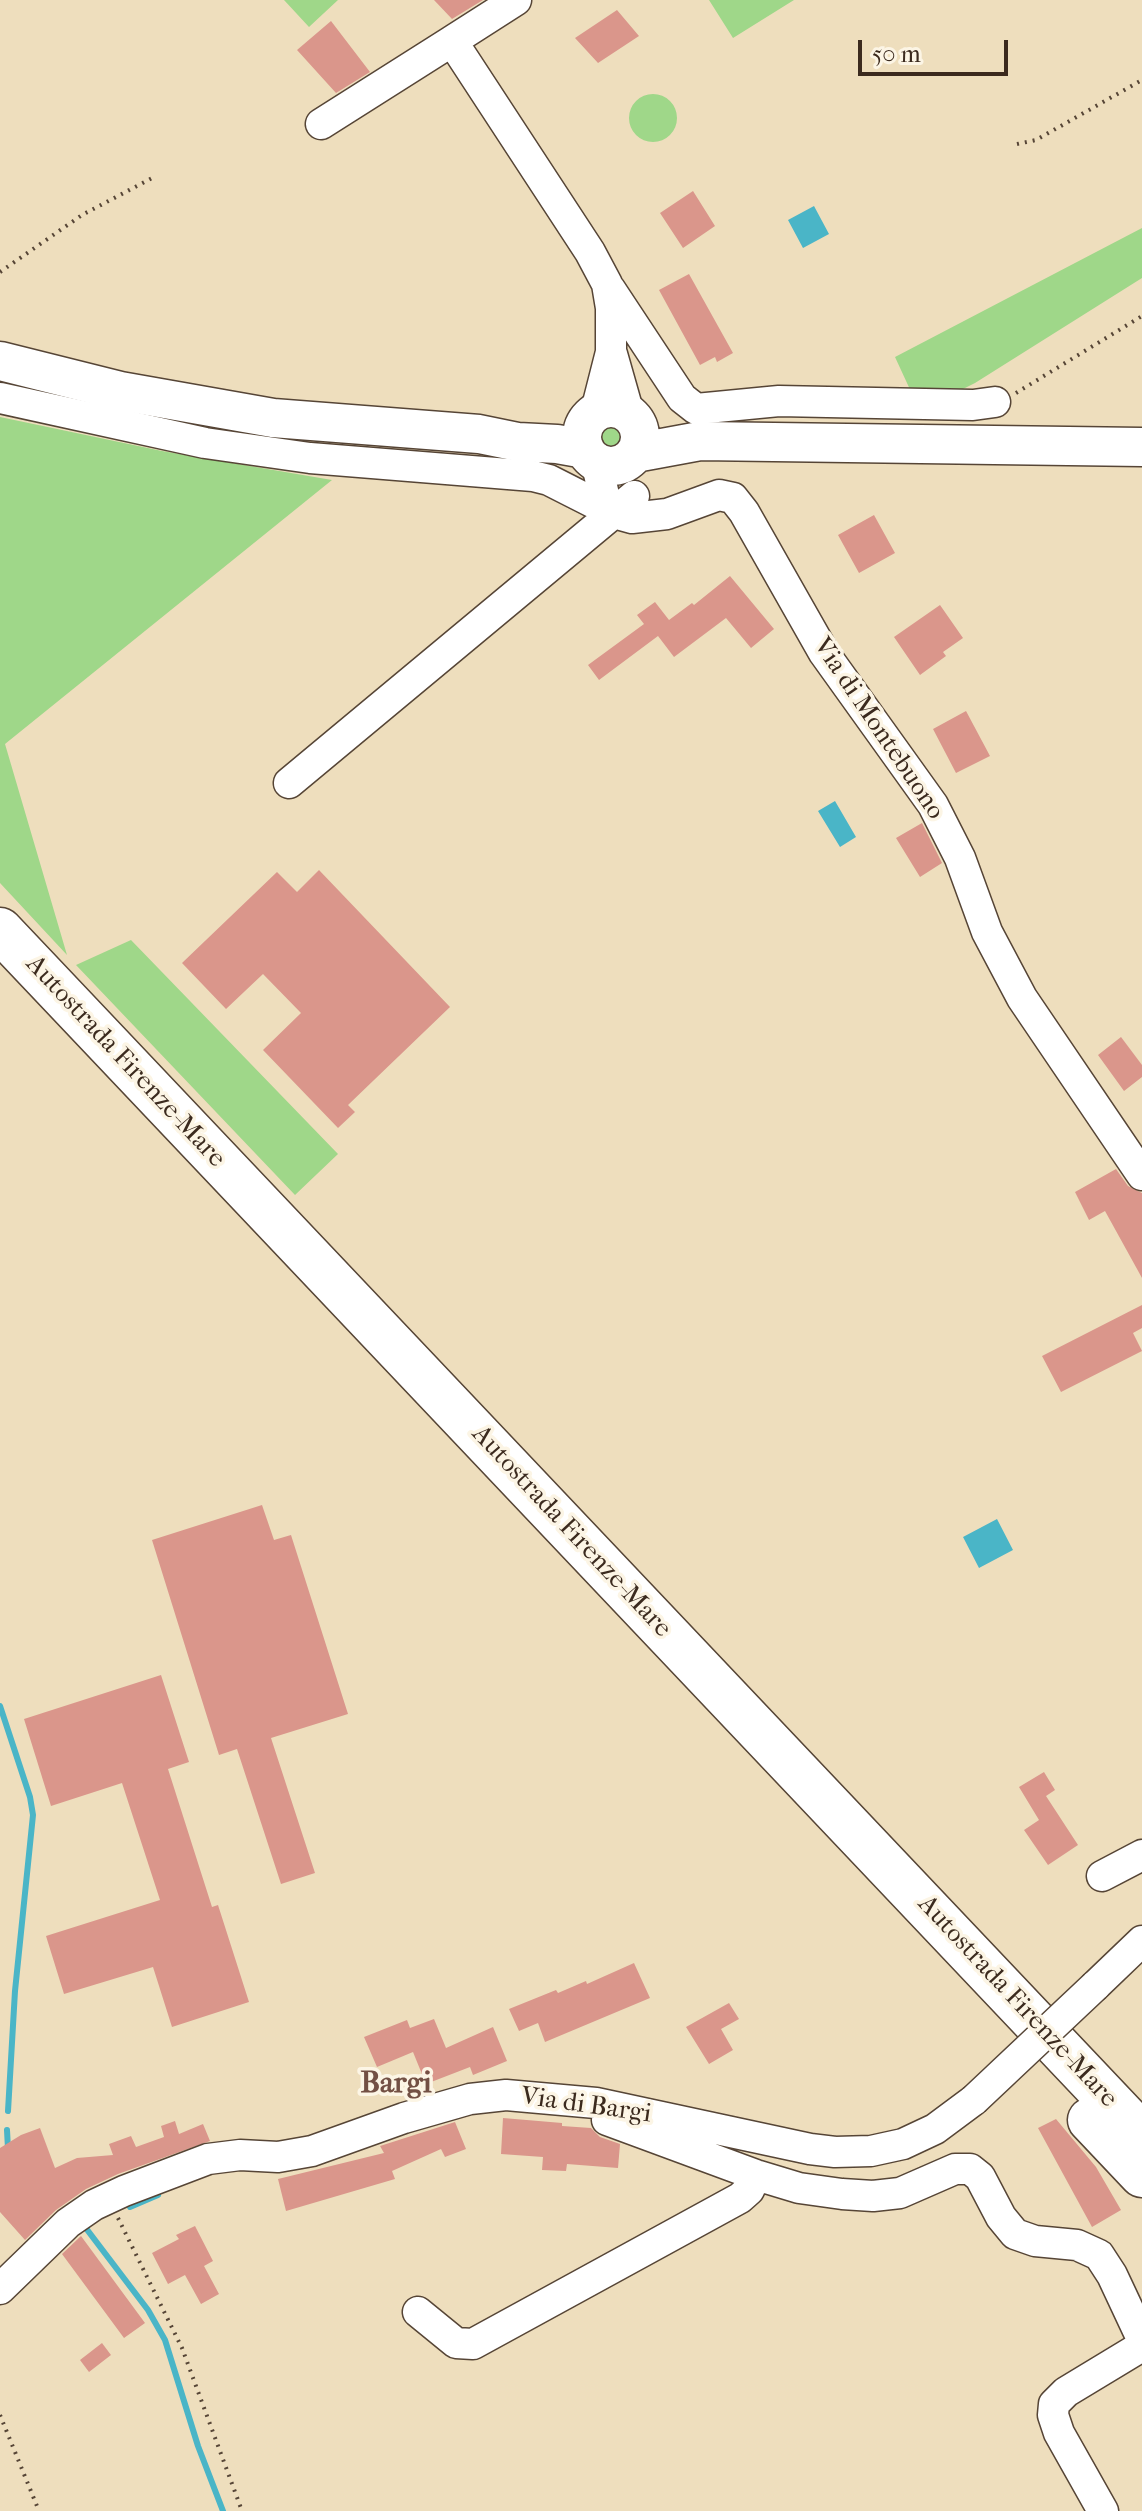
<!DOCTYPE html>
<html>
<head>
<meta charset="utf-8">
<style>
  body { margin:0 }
  #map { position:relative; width:1142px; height:2511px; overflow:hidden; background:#eedebd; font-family:"IM FELL French Canon",serif }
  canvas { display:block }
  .scale { position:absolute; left:858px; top:40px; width:150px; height:36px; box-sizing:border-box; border:4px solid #3b2a1e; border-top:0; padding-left:10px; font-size:24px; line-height:28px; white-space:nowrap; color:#3b2a1e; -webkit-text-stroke:6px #fcf5e5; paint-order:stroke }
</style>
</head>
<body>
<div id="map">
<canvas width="1142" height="2511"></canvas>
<div class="scale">50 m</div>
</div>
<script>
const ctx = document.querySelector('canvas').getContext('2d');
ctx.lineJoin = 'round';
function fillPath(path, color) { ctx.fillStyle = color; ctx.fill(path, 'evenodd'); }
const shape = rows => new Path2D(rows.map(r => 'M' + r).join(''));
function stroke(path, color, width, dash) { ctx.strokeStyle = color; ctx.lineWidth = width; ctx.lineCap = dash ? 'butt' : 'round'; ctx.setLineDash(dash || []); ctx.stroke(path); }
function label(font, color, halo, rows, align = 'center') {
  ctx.font = font + ' "IM FELL French Canon",serif'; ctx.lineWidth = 7; ctx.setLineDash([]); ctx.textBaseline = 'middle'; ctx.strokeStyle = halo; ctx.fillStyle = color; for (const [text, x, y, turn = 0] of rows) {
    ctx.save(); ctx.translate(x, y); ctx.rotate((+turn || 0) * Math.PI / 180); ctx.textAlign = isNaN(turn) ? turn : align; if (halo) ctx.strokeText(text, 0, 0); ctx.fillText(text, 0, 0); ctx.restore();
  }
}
const green = shape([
  [284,0,338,0,309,27],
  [709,0,794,0,733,38],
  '629 118a24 24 0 1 1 48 0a24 24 0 1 1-48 0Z',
  [1142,228,1142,278,975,383,943,399,913,396,895,357],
  [609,416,616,417,628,425,631,436,622,453,609,456,591,433,596,423],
  [0,417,162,451,332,480,5,744,67,955,0,883],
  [131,940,338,1154,295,1195,76,965]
]);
const water = shape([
  [814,206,829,234,803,248,788,220],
  [835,801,856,837,840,847,818,811],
  [997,1519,1013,1550,979,1568,963,1537]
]);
const stream = shape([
  [0,1706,30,1797,33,1815,15,1991,8,2111],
  [7,2130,8,2149],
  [130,2207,158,2195],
  [82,2223,148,2310,165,2340,198,2446,223,2511]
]);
const building = shape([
  [434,0,483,0,452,19],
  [617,10,639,36,598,63,575,38],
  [331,21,370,72,336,93,297,50],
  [693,191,715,226,683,248,660,213],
  [689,274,733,353,717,362,715,357,700,365,659,290],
  [874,515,895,553,859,573,838,535],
  [730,576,774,629,751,648,726,618,674,657,658,636,599,680,588,665,644,624,637,615,655,602,669,620,692,603,694,605],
  [940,605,963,638,943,652,946,656,920,675,894,637],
  [966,711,990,756,956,773,933,729],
  [922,823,942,863,920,877,896,838],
  [319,870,450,1007,348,1105,355,1112,338,1128,263,1050,301,1013,263,974,226,1009,182,963,277,872,297,892],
  [1121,1037,1142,1065,1142,1077,1124,1091,1098,1055],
  [1116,1169,1128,1186,1142,1193,1142,1278,1105,1211,1089,1220,1075,1192],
  [1142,1305,1142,1328,1133,1333,1142,1351,1061,1392,1042,1356],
  [262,1505,274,1540,291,1535,348,1714,271,1738,315,1873,281,1884,237,1749,219,1755,152,1540],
  [161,1675,189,1762,168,1769,212,1907,218,1905,249,2002,172,2027,153,1967,64,1994,46,1936,160,1900,122,1783,51,1806,24,1719],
  [1044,1772,1055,1790,1046,1796,1078,1845,1048,1865,1024,1830,1039,1820,1019,1787],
  [634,1963,650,1998,545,2042,538,2023,519,2031,509,2009,556,1990,558,1993,586,1981,587,1984],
  [729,2003,739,2019,721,2029,733,2050,709,2064,686,2027],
  [434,2019,446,2048,493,2027,507,2061,473,2075,470,2067,426,2084,413,2052,377,2067,364,2037,407,2020,410,2028],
  [503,2118,562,2123,562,2126,591,2128,600,2137,620,2144,618,2168,567,2164,566,2171,542,2170,543,2157,501,2154],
  [1056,2119,1096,2167,1121,2210,1092,2227,1038,2128],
  [175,2121,179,2134,203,2124,210,2141,118,2174,86,2189,56,2210,25,2240,0,2212,0,2148,21,2135,40,2128,55,2168,77,2158,113,2155,109,2144,131,2136,136,2147,164,2137,161,2126],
  [455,2122,466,2149,445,2157,441,2149,392,2171,395,2179,286,2211,278,2179,384,2153,380,2146],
  [195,2226,213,2261,204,2266,219,2294,201,2304,185,2275,168,2284,152,2253,179,2239,176,2235],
  [81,2236,145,2323,124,2338,62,2254],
  [102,2343,111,2355,89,2372,80,2360]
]);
const path = shape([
  [1017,144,1036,140,1142,80],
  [0,272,82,215,152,178],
  [1016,393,1142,316],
  [118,2218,182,2348,242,2511],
  [0,2415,39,2511]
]);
const minor = shape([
  [516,0,452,41,590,252,607,284,611,308,611,352,596,411],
  [321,124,452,41],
  [610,289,682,398,696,409,779,401,973,405,995,402],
  [612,354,629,414],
  [0,398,205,443,310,458,533,476,549,480,614,513,632,518,667,514,719,495,733,498,744,512,824,653,933,805,960,858,987,932,1022,998,1142,1175],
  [596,461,604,495,614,513],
  [289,783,634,496],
  [1102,1876,1142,1855],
  [1095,1986,1142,1941],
  [607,2120,756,2175,799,2188,842,2194,873,2196,900,2193,955,2169,970,2169,980,2177,1001,2217,1015,2234,1035,2241,1077,2245,1099,2255,1112,2275,1142,2339],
  [0,2289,68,2223,94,2205,124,2191,208,2159,240,2155,278,2157,312,2151,404,2118,470,2099,506,2095,596,2103,810,2149,835,2152,871,2151,903,2144,935,2129,974,2100],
  [418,2312,456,2343,473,2344,740,2198,749,2190,756,2175],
  [1103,2511,1059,2433,1053,2415,1054,2404,1066,2392,1142,2346]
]);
const major = shape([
  [0,361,120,391,273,418,479,434,518,442,557,444,585,449],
  '582 437a29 29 0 1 1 58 0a29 29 0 1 1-58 0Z',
  [635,453,700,441,1142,447]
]);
const highway = shape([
  [0,930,1142,2135],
  [1090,2120,1142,2175]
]);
const minorBridge = shape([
  [974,2100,1095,1986]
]);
const streetNames = [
  ["Via di Montebuono",878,729,56],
  ["Autostrada Firenze-Mare",125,1062,47],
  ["Autostrada Firenze-Mare",571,1532,47],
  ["Autostrada Firenze-Mare",1017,2002,47],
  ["Via di Bargi",586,2106,8]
];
const quarterNames = [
  ["Bargi",396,2085]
];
fillPath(green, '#9fd789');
fillPath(water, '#4ab5c7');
stroke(stream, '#4ab5c7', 6);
fillPath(building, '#da968b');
stroke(minor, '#564536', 33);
stroke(major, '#564536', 41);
stroke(highway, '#564536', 47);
stroke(path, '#564536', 4, [2, 6]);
stroke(minor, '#fff', 30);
stroke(major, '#fff', 38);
stroke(highway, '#fff', 44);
stroke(minorBridge, '#564536', 33, []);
stroke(minorBridge, '#fff', 30);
label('26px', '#3b2a1e', '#fcf5e5', streetNames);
label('bold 30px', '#735044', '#fcf5e5', quarterNames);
</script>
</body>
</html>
